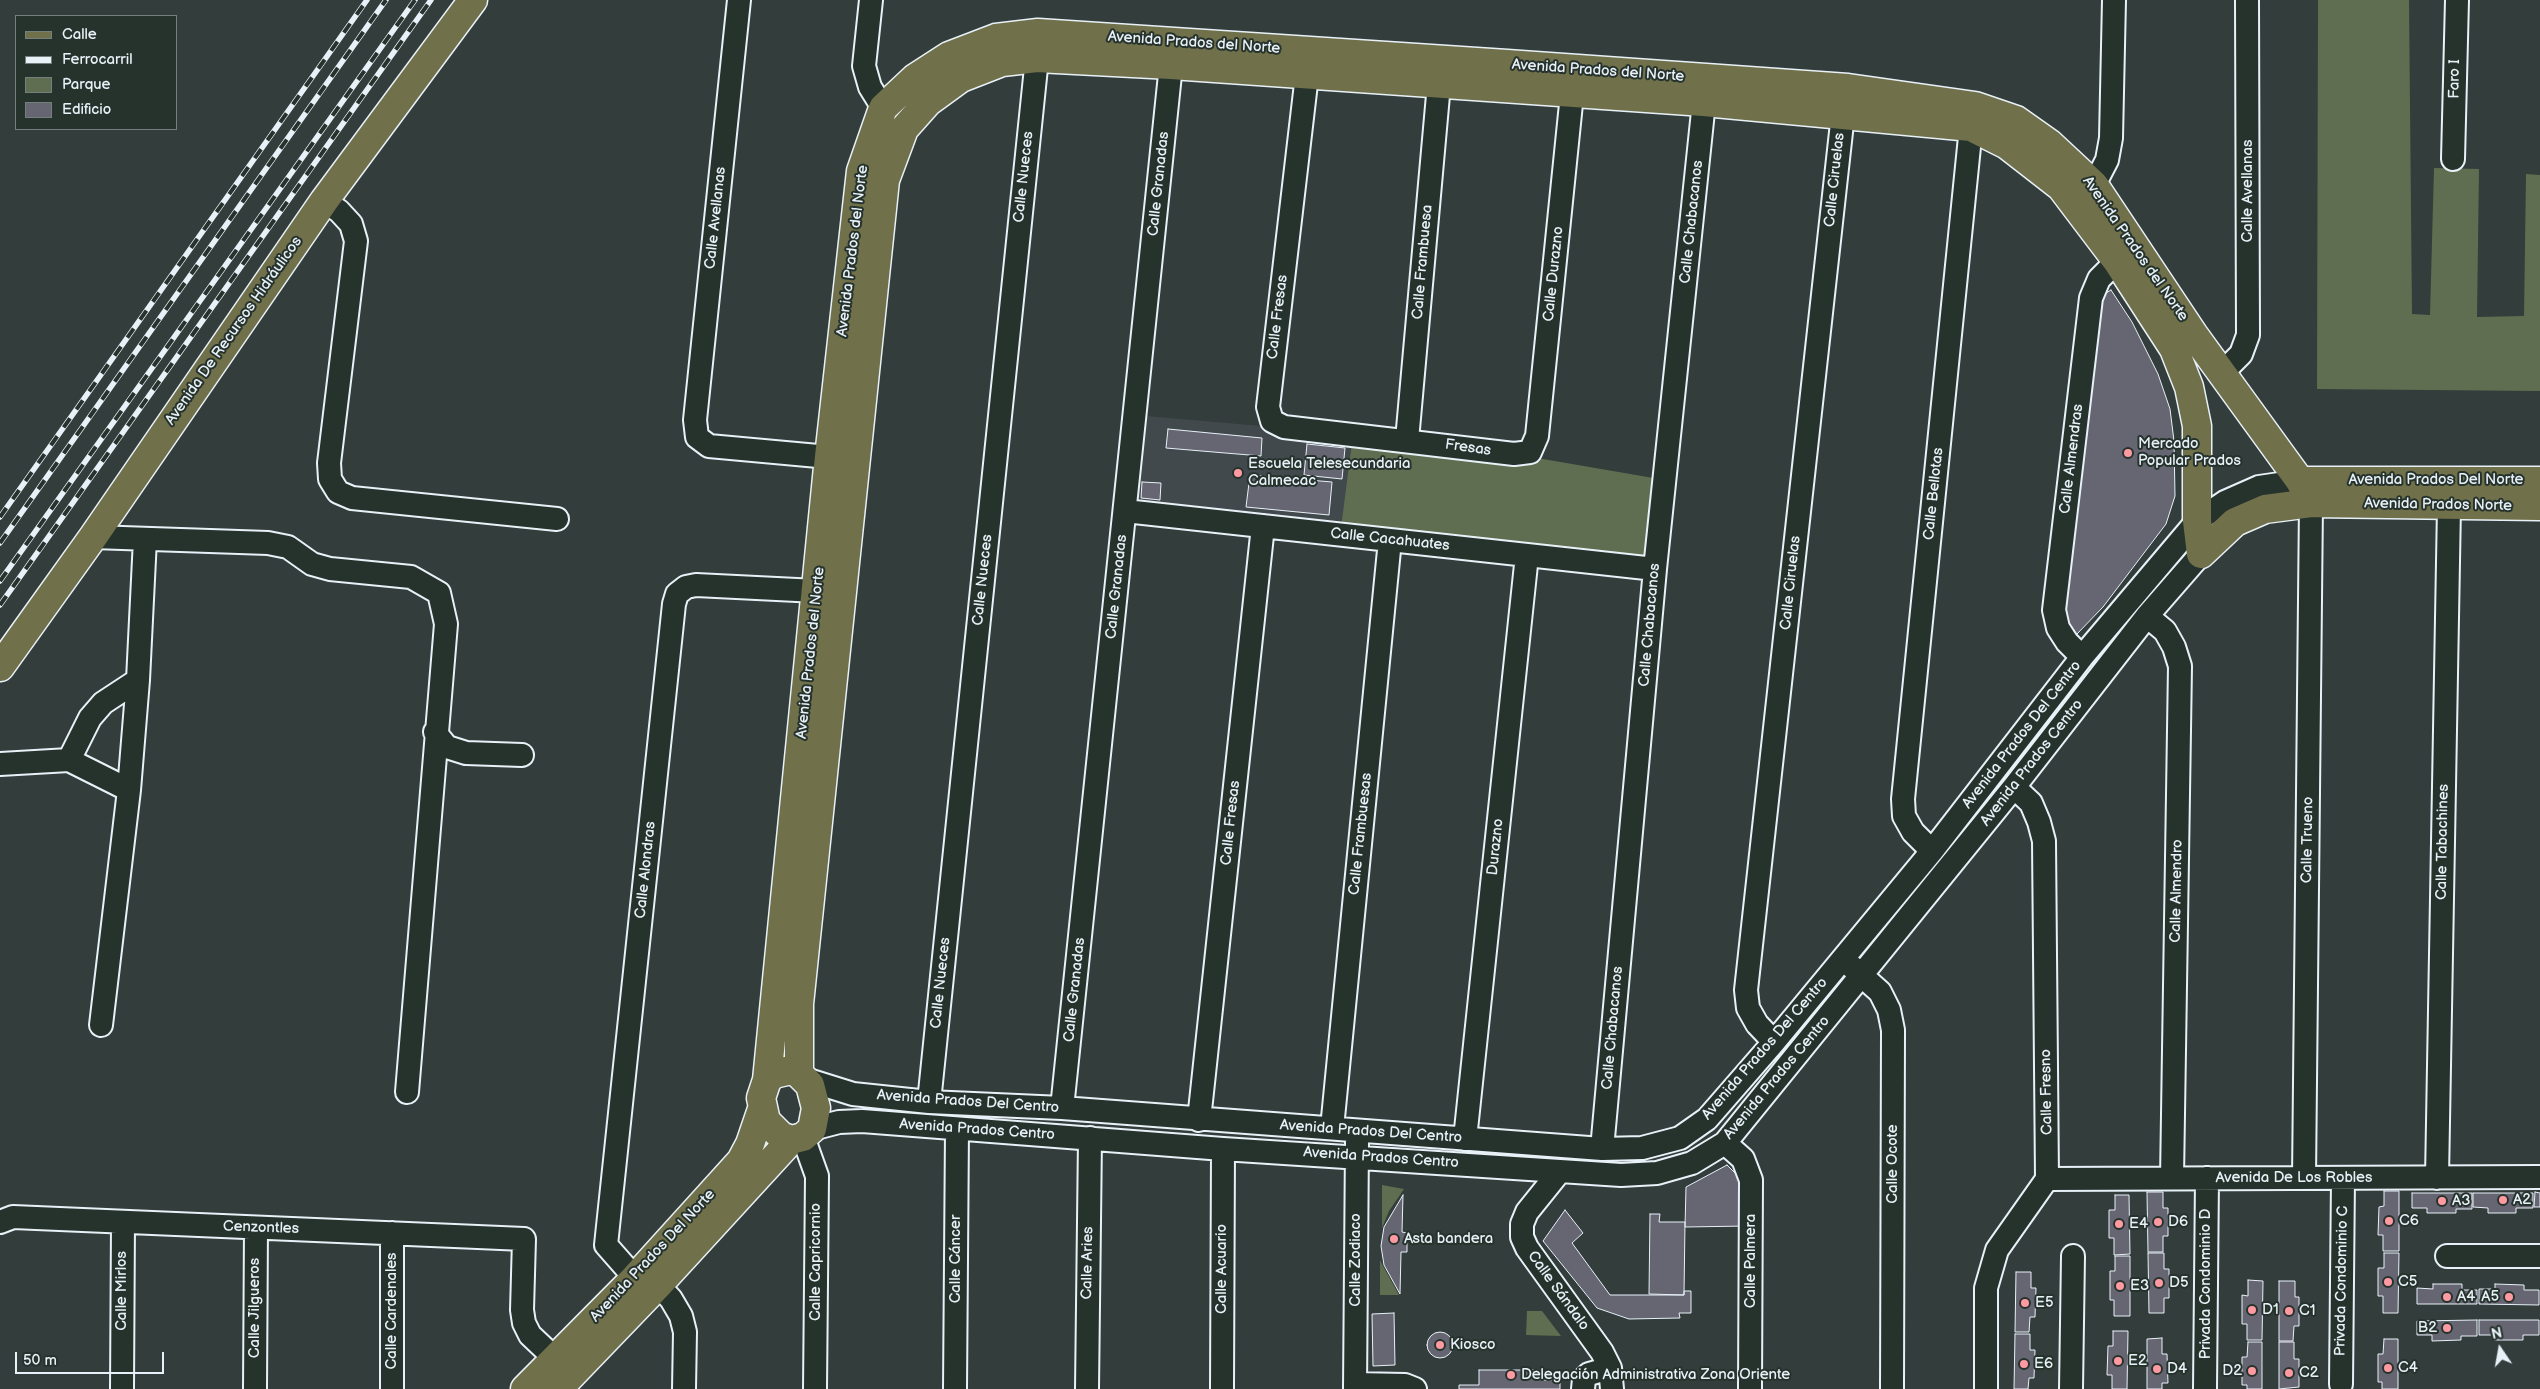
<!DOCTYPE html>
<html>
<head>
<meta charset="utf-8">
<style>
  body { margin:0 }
  #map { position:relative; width:2540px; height:1389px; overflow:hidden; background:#333d3b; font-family:"Balsamiq Sans",sans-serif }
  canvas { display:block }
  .legend { position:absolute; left:15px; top:15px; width:162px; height:115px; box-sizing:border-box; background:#26332d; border:1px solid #747f7e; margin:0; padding:6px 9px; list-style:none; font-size:15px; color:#e8f1f8 }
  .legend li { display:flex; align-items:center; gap:10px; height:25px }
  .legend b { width:25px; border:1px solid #747f7e }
  .north { position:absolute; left:2475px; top:1324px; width:50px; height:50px; -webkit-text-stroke:4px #26332d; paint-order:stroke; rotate:348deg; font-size:14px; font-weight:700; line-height:20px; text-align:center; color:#e8f1f8 }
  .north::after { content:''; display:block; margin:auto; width:18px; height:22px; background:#e8f1f8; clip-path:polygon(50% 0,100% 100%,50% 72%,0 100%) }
  .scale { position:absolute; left:15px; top:1352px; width:149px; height:22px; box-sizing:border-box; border:2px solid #e8f1f8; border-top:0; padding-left:6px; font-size:15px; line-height:18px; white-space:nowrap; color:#e8f1f8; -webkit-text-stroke:4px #26332d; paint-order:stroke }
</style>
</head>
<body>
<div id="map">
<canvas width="2540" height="1389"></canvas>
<ul class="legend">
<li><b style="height:6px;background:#70704a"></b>Calle</li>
<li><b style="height:6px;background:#e8f1f8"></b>Ferrocarril</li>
<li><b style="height:14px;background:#5f6e50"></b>Parque</li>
<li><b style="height:14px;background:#666572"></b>Edificio</li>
</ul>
<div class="north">N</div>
<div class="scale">50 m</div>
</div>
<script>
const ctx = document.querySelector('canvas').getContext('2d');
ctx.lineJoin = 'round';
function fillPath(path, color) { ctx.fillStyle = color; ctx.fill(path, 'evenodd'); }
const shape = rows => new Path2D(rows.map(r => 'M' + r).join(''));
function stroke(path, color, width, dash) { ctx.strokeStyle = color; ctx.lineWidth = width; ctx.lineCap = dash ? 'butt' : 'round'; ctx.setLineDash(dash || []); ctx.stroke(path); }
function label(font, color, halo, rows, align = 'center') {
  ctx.font = font + ' "Balsamiq Sans",sans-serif'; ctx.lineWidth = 4; ctx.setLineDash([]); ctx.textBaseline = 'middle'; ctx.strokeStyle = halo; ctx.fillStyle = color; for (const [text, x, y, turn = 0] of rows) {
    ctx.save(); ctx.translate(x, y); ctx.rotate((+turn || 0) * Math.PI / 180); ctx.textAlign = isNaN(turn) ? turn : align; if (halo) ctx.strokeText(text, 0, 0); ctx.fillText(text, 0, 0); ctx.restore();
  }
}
const built = shape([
  [1135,415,1353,434,1340,535,1125,511]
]);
const green = shape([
  [2318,0,2409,0,2412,314,2430,315,2434,168,2479,169,2477,317,2524,316,2526,174,2540,175,2540,391,2317,389],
  [1353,434,1514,454,1665,480,1655,569,1340,535],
  [1382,1185,1404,1189,1389,1211,1382,1228],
  [1380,1260,1383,1266,1399,1295,1380,1295],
  [1527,1311,1542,1311,1561,1336,1526,1335]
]);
const building = shape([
  [2111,290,2132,322,2158,374,2170,409,2174,441,2175,496,2166,524,2103,607,2076,635,2061,618,2101,296,2111,290],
  [1168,429,1262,438,1261,456,1166,448,1168,429],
  [1307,444,1345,448,1342,479,1304,475,1307,444],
  [1250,475,1332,482,1329,515,1246,507,1250,475],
  [1142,482,1161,483,1160,500,1141,498,1142,482],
  [1727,1165,1747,1185,1747,1226,1685,1227,1686,1187,1727,1165],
  [2384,1191,2399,1191,2399,1251,2383,1251,2383,1235,2378,1235,2379,1207,2384,1206,2384,1191],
  [2147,1192,2163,1192,2163,1208,2168,1208,2168,1236,2163,1236,2163,1252,2148,1252,2147,1192],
  [2535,1192,2540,1193,2540,1207,2534,1207,2535,1192],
  [2412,1193,2472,1193,2472,1209,2456,1209,2456,1213,2427,1213,2427,1208,2412,1208,2412,1193],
  [2473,1193,2533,1193,2533,1208,2516,1208,2516,1213,2488,1213,2488,1208,2473,1207,2473,1193],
  [1403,1195,1402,1232,1407,1233,1407,1252,1401,1252,1400,1294,1384,1265,1381,1246,1384,1227,1403,1195],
  [2115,1195,2129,1195,2130,1254,2114,1255,2114,1238,2109,1238,2109,1210,2115,1210,2115,1195],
  [1565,1210,1583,1233,1572,1243,1610,1295,1684,1295,1684,1291,1691,1291,1691,1313,1679,1313,1680,1318,1629,1319,1597,1308,1543,1241,1565,1210],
  [1650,1214,1660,1214,1659,1222,1685,1222,1684,1295,1649,1294,1650,1214],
  [2148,1253,2164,1253,2164,1269,2169,1269,2169,1298,2164,1298,2164,1313,2149,1313,2148,1253],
  [2384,1253,2399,1253,2398,1313,2383,1313,2383,1296,2378,1296,2378,1268,2384,1268,2384,1253],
  [2115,1256,2130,1256,2130,1316,2114,1316,2114,1300,2110,1300,2110,1271,2115,1271,2115,1256],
  [2016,1272,2031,1272,2031,1288,2036,1288,2035,1317,2030,1317,2029,1332,2015,1332,2016,1272],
  [2248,1280,2263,1281,2262,1340,2247,1340,2247,1324,2242,1324,2242,1295,2248,1296,2248,1280],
  [2279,1281,2295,1281,2295,1297,2299,1297,2299,1326,2294,1326,2293,1341,2279,1341,2279,1281],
  [2433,1284,2462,1284,2462,1290,2477,1290,2477,1304,2417,1304,2417,1288,2433,1289,2433,1284],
  [2495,1284,2524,1285,2524,1290,2539,1290,2539,1305,2479,1304,2479,1289,2495,1289,2495,1284],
  [1394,1313,1395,1365,1373,1366,1372,1314,1394,1313],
  [2477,1320,2477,1336,2461,1336,2461,1340,2432,1341,2432,1335,2417,1335,2417,1321,2477,1320],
  [2479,1320,2539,1320,2539,1335,2523,1335,2523,1340,2494,1340,2494,1335,2479,1335,2479,1320],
  [2113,1331,2128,1331,2127,1389,2112,1389,2112,1375,2107,1375,2108,1346,2113,1346,2113,1331],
  '1427 1345a13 13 0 1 1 26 0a13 13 0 1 1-26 0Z',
  [2015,1334,2030,1334,2030,1350,2035,1350,2034,1378,2029,1378,2028,1389,2014,1389,2015,1334],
  [2162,1338,2162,1354,2167,1354,2168,1383,2162,1383,2162,1389,2147,1389,2147,1339,2162,1338],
  [2384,1339,2398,1339,2398,1389,2382,1389,2382,1382,2378,1382,2378,1354,2383,1354,2384,1339],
  [2248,1342,2262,1342,2262,1389,2247,1389,2247,1385,2242,1385,2242,1357,2247,1357,2248,1342],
  [2279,1342,2294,1342,2294,1359,2299,1359,2299,1387,2279,1389,2279,1342],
  [1479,1370,1543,1370,1543,1380,1560,1380,1560,1389,1459,1389,1459,1385,1479,1385,1479,1370]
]);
const minor = shape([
  [739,0,695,420,697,437,709,446,829,457],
  [871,0,864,66,870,87,883,108],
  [1307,75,1268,407,1272,421,1284,427,1514,454,1530,452,1537,436,1572,94],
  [2453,159,2457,0],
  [2094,185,2107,160,2111,138,2114,0],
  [324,201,339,211,351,224,356,241,329,463,330,479,338,492,352,498,557,519],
  [2222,373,2241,354,2248,335,2247,0],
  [1407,440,1439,84],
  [1125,511,1655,569],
  [93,537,268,543,288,547,312,564,330,569,411,577,439,593,446,624,407,1092],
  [2147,616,2165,631,2174,647,2180,666,2172,1178],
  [2082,657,2067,642,2058,628,2054,610,2091,298,2099,279,2117,261],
  [435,732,447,747,466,753,522,755],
  [69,760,90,718,103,703,138,680,145,539],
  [0,764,69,760,129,790],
  [1932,851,1913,832,1904,816,1903,799,1971,127],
  [1851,966,1880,992,1889,1010,1893,1030,1892,1389],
  [101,1025,129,790,138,680],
  [1774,1042,1757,1024,1748,1008,1746,990,1843,114],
  [805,1079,853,1094,929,1102,1062,1108,1602,1149,1642,1148,1680,1138,1707,1119,1774,1042,1932,851,2082,657,2197,521,2225,502,2259,487,2300,481],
  [929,1102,1037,58],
  [1062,1108,1171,65],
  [1199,1120,1263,526],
  [1332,1128,1390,540],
  [812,1129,839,1122,862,1121,1223,1149,1621,1175,1657,1173,1692,1163,1725,1143,2014,787,2147,616,2201,554],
  [803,1137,817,1176,815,1389],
  [1465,1139,1527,555],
  [1725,1143,1743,1159,1751,1180,1750,1389],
  [1602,1149,1655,569,1704,102],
  [1560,1171,1527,1212,1522,1224,1522,1237,1527,1248,1602,1352,1610,1368,1612,1389],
  [2304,1178,2311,503],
  [2437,1178,2449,506],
  [2047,1179,2540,1177],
  [0,1222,13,1217,524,1239,522,1310,524,1323,530,1335,567,1370],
  [392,1233,392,1389],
  [2447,1256,2540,1256],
  [635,1278,606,1245,674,604,677,594,686,587,696,585,817,591],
  [658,1285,671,1299,681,1316,685,1332,684,1389],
  [1355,1384,1405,1385,1415,1389],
  [2341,1384,2343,1178],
  [122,1389,123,1222],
  [255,1389,256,1228],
  [955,1389,957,1129],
  [1087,1389,1090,1138],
  [1222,1389,1223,1149],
  [1355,1389,1357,1142],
  [1583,1389,1584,1379,1589,1374,1610,1368],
  [1986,1389,1986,1288,1997,1250,2047,1179,2044,841,2039,822,2031,803,2014,787],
  [2071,1389,2073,1256],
  [2205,1389,2207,1178]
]);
const major = shape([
  [2300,481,2540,481],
  [2201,554,2235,522,2265,509,2311,503,2540,506],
  [0,667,93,537,324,201,473,0],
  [791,1070,799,1074,810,1085,816,1108,812,1129,803,1137,791,1140,781,1136,766,1121,761,1098,767,1080,774,1074,791,1070],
  [799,1074,799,1004,885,180,904,129,928,102,961,78,1002,62,1037,58,1171,65,1704,102,1971,127,2007,145,2061,187,2117,261,2174,349,2189,387,2197,426,2197,521,2201,554],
  [767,1080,829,457,861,171,883,108,915,78,949,56,996,38,1038,33,1507,64,1848,88,1975,106,2016,120,2050,144,2094,185,2194,335,2300,481,2311,503],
  [525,1389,635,1278,741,1161,750,1144,762,1109],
  [558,1389,658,1285,791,1140]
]);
const rail = shape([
  [0,517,367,0],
  [0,543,386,0],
  [0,581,415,0],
  [0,605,431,0]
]);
const markers = [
  [2128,453,5,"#ff9aa2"],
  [1238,473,5,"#ff9aa2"],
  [2503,1200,5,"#ff9aa2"],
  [2442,1201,5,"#ff9aa2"],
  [2389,1221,5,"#ff9aa2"],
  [2158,1222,5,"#ff9aa2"],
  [2119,1224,5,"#ff9aa2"],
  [1394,1239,5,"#ff9aa2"],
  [2388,1282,5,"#ff9aa2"],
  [2159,1283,5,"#ff9aa2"],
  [2120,1286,5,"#ff9aa2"],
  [2447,1297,5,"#ff9aa2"],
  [2509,1297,5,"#ff9aa2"],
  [2025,1303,5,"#ff9aa2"],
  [2252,1310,5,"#ff9aa2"],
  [2289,1311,5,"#ff9aa2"],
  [2447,1328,5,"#ff9aa2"],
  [1440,1345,5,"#ff9aa2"],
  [2118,1361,5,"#ff9aa2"],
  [2024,1364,5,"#ff9aa2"],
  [2388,1368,5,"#ff9aa2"],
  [2157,1369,5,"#ff9aa2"],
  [2252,1371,5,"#ff9aa2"],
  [2289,1373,5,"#ff9aa2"],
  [1511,1375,5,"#ff9aa2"]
];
const streetNames = [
  ["Avenida Prados del Norte",1194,43,4],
  ["Avenida Prados del Norte",1598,71,4],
  ["Faro I",2455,79,-89],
  ["Calle Nueces",1024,177,-84],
  ["Calle Ciruelas",1835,180,-84],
  ["Calle Granadas",1159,184,-84],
  ["Calle Avellanas",2248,191,-90],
  ["Calle Avellanas",716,218,-84],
  ["Calle Chabacanos",1692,222,-84],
  ["Avenida Prados del Norte",2135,249,55],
  ["Avenida Prados del Norte",853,251,-83],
  ["Calle Frambuesa",1423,262,-85],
  ["Calle Durazno",1554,274,-84],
  ["Calle Fresas",1278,317,-83],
  ["Avenida De Recursos Hidráulicos",234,331,-55],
  ["Fresas",1468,448,8],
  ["Calle Almendras",2072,459,-83],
  ["Avenida Prados Del Norte",2436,480],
  ["Calle Bellotas",1934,494,-84],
  ["Avenida Prados Norte",2438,505,1],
  ["Calle Cacahuates",1390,540,6],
  ["Calle Nueces",983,580,-84],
  ["Calle Ciruelas",1791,583,-84],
  ["Calle Granadas",1117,587,-84],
  ["Calle Chabacanos",1650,625,-85],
  ["Avenida Prados del Norte",811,653,-84],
  ["Avenida Prados Del Centro",2022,735,-52],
  ["Avenida Prados Centro",2032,763,-52],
  ["Calle Fresas",1231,823,-84],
  ["Calle Frambuesas",1361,834,-84],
  ["Calle Trueno",2308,840,-89],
  ["Calle Tabachines",2443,842,-89],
  ["Durazno",1496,847,-84],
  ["Calle Alondras",646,870,-84],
  ["Calle Almendro",2177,891,-89],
  ["Calle Nueces",941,983,-84],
  ["Calle Granadas",1075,990,-84],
  ["Calle Chabacanos",1613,1028,-85],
  ["Avenida Prados Del Centro",1765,1049,-49],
  ["Avenida Prados Centro",1777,1078,-50],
  ["Calle Fresno",2047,1092,-91],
  ["Avenida Prados Del Centro",968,1102,4],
  ["Avenida Prados Centro",977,1130,4],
  ["Avenida Prados Del Centro",1371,1132,4],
  ["Avenida Prados Centro",1381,1158,4],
  ["Calle Ocote",1893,1164,-90],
  ["Avenida De Los Robles",2294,1178],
  ["Cenzontles",261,1228,2],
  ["Avenida Prados Del Norte",653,1256,-47],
  ["Calle Cáncer",956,1259,-90],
  ["Calle Zodiaco",1356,1260,-90],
  ["Calle Palmera",1751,1261,-90],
  ["Calle Capricornio",816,1262,-90],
  ["Calle Aries",1088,1263,-89],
  ["Calle Acuario",1222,1269,-90],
  ["Privada Condominio C",2342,1281,-89],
  ["Privada Condominio D",2206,1284,-90],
  ["Calle Mirlos",122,1291,-90],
  ["Calle Sándalo",1558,1291,54],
  ["Calle Jilgueros",255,1308,-90],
  ["Calle Cardenales",392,1311,-90]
];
const poiNames = [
  ["Mercado",2138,444],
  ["Popular Prados",2138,461],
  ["Escuela Telesecundaria",1248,464],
  ["Calmecac",1248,481],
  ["A2",2513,1200],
  ["A3",2452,1201],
  ["C6",2399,1221],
  ["D6",2168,1222],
  ["E4",2129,1224],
  ["Asta bandera",1404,1239],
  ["C5",2398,1282],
  ["D5",2169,1283],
  ["E3",2130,1286],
  ["A4",2457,1297],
  ["A5",2499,1297,"right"],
  ["E5",2035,1303],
  ["D1",2262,1310],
  ["C1",2299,1311],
  ["B2",2437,1328,"right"],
  ["Kiosco",1450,1345],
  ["E2",2128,1361],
  ["E6",2034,1364],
  ["C4",2398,1368],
  ["D4",2167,1369],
  ["D2",2242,1371,"right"],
  ["C2",2299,1373],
  ["Delegación Administrativa Zona Oriente",1521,1375]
];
fillPath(built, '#42494c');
fillPath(green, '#5f6e50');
fillPath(building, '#666572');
stroke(building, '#e8f1f8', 1);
stroke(minor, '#e8f1f8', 26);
stroke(major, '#e8f1f8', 31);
stroke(minor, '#26332d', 22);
stroke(major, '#70704a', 28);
stroke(rail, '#e8f1f8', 5.5);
stroke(rail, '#26332d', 4, [11]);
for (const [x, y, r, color] of markers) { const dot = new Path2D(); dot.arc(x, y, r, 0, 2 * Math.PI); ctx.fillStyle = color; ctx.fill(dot); stroke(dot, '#26332d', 2); }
label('15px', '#e8f1f8', '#26332d', streetNames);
label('15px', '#e8f1f8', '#26332d', poiNames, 'left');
</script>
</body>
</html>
